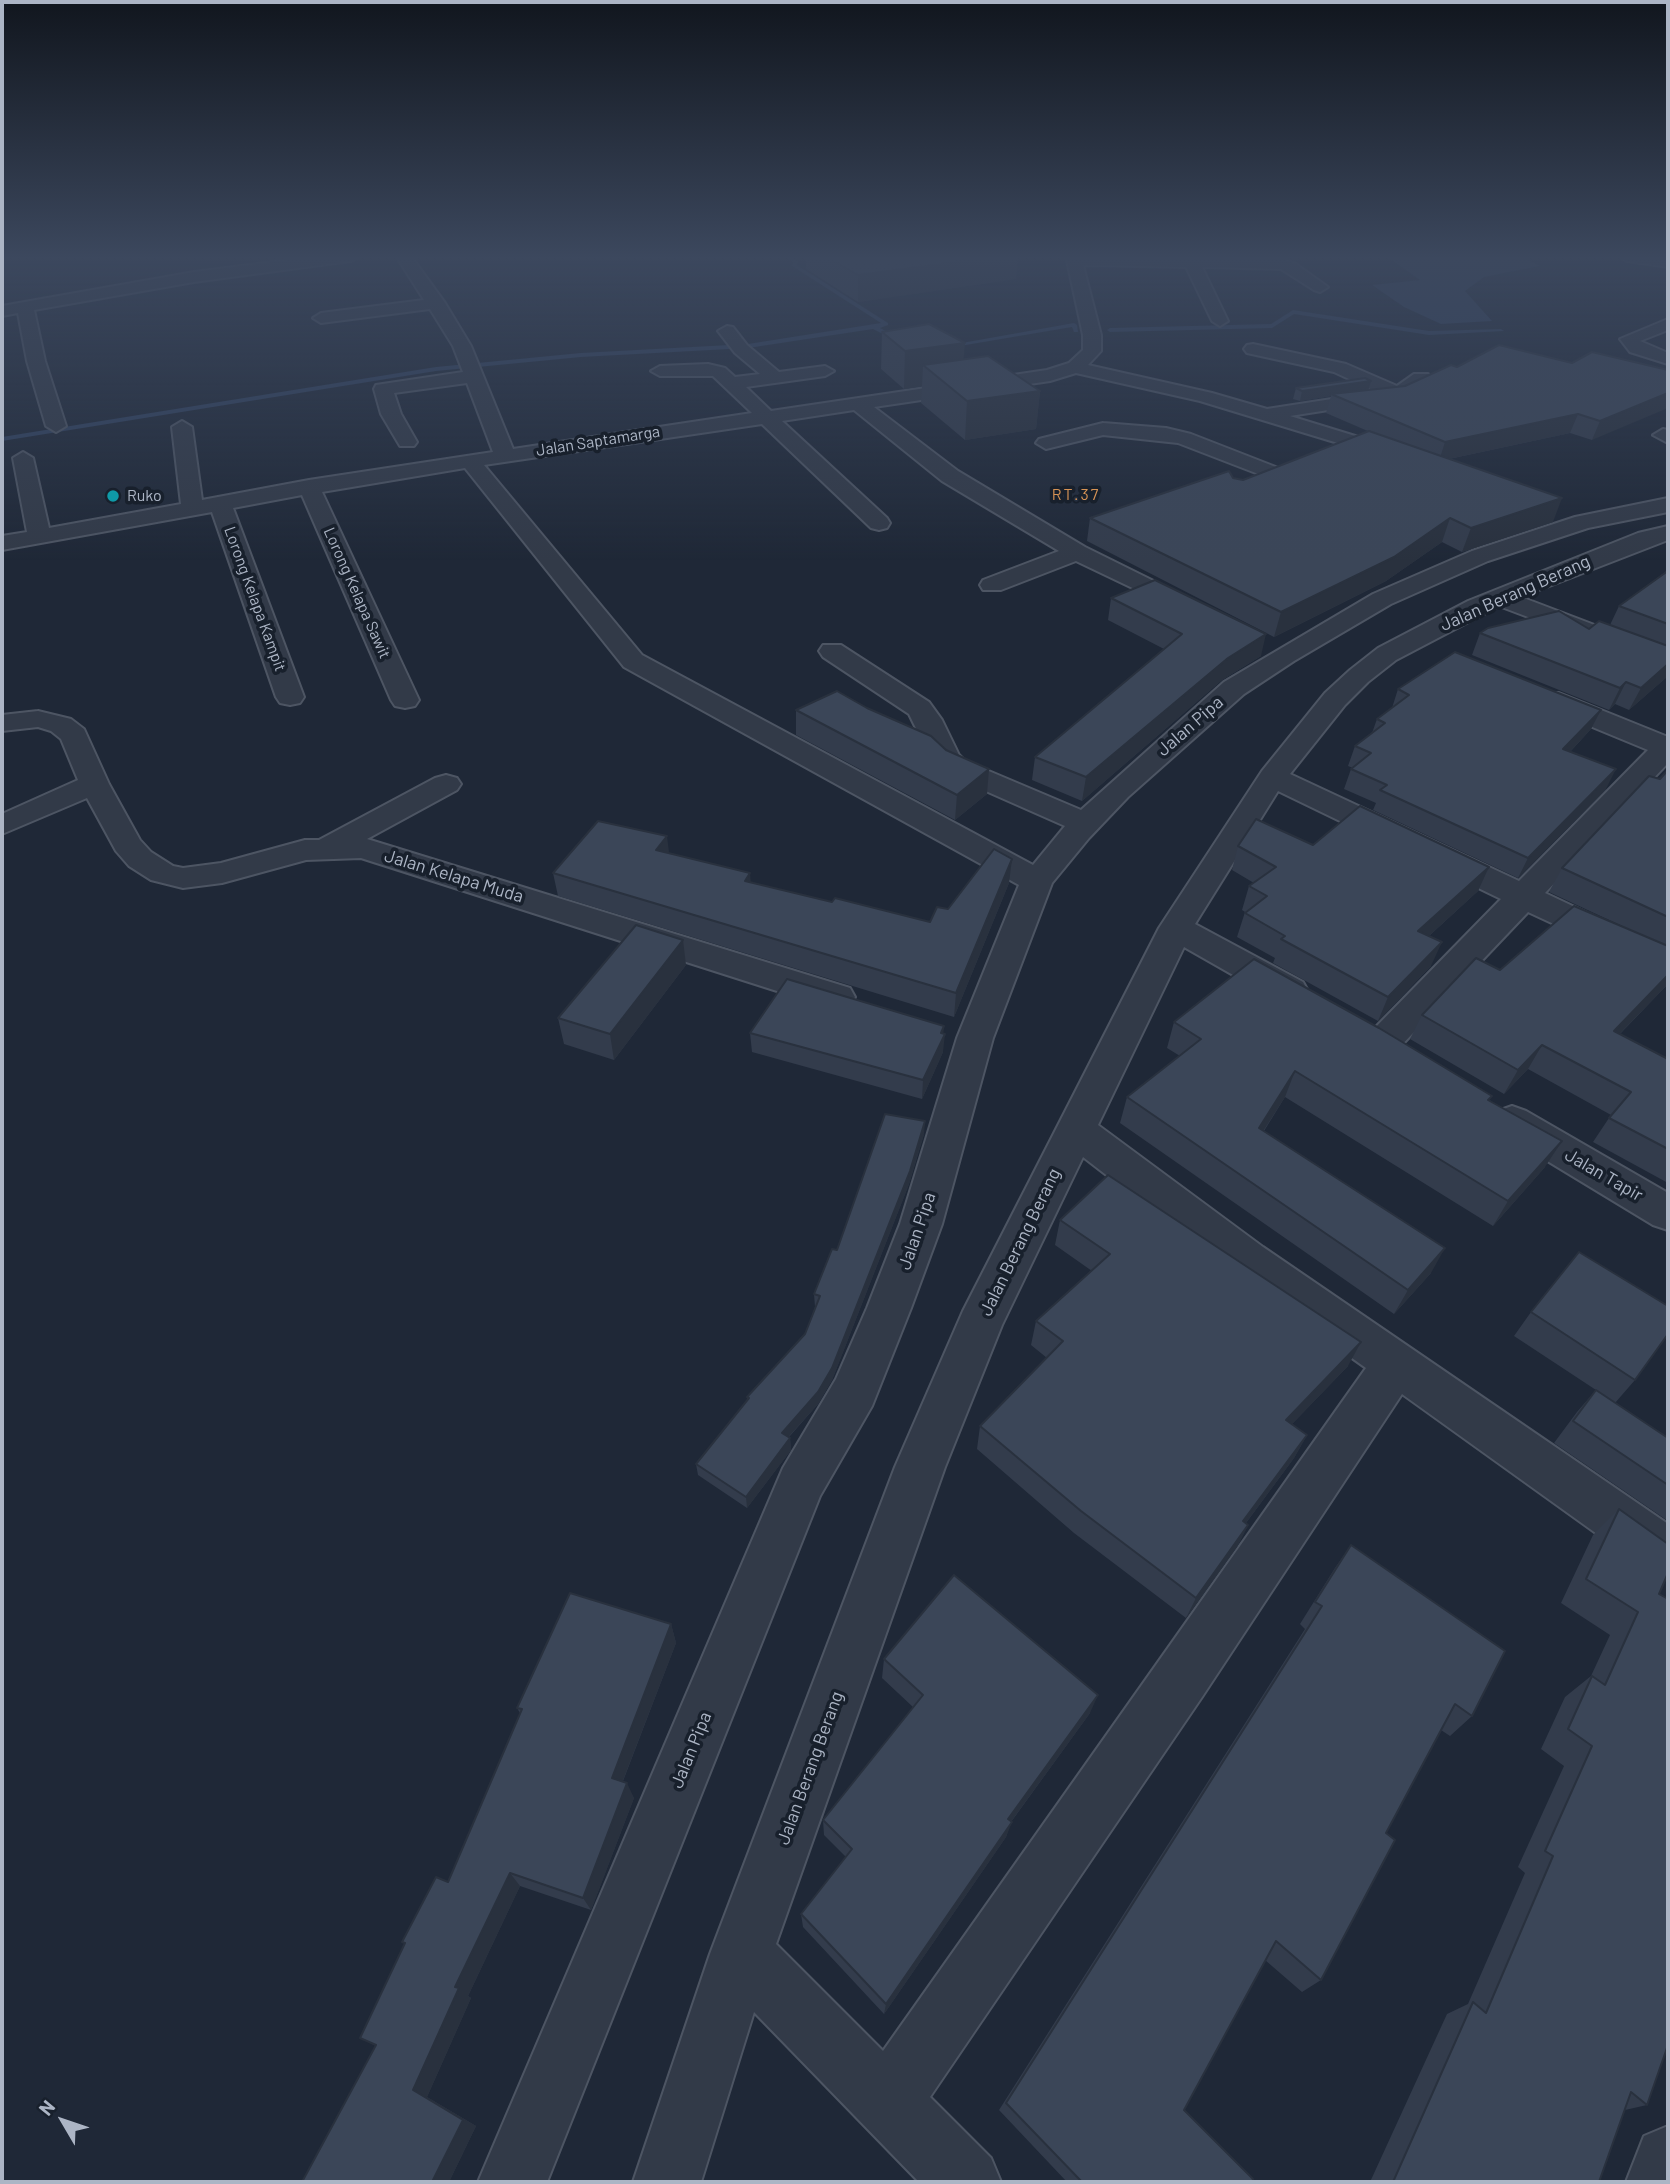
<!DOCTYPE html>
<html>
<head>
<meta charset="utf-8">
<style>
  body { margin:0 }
  #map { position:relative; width:1670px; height:2184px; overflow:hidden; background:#1f2837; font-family:Barlow,sans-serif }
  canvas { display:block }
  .frame { position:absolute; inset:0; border:4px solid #acb5c5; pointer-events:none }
  .north { position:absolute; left:28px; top:2086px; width:70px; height:70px; -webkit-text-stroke:5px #18202c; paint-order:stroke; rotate:309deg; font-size:19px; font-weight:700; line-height:28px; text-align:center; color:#acb5c5 }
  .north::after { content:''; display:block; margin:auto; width:24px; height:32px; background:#acb5c5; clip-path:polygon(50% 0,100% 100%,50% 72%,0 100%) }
</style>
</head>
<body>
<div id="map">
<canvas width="1670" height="2184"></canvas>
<div class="frame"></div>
<div class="north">N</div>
</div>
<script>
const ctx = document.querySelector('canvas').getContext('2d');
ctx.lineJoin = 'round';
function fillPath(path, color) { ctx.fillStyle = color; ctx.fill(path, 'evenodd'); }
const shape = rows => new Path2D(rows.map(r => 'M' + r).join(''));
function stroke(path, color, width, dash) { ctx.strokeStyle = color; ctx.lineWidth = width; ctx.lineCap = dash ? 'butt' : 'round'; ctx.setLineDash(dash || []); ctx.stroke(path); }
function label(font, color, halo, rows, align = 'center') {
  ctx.font = font + ' Barlow,sans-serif'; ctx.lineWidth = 7; ctx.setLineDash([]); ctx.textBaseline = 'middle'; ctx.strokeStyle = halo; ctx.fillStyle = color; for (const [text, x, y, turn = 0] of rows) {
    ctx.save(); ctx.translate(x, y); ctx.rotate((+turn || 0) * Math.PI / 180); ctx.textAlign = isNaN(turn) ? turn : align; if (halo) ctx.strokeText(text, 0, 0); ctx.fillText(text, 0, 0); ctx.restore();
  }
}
const water = shape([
  [1386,256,1521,256,1540,266,1484,277,1465,291,1492,321,1441,324,1404,307,1372,285,1420,280]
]);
const stream = shape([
  [784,256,789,256,798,261,797,265,888,323,888,325,880,328,901,339,901,341,897,341,873,329,748,348,581,357,436,371,2,441,2,437,436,367,581,353,748,344,881,323,792,266,793,262,784,256],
  [1293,310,1429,331,1501,329,1504,331,1429,335,1294,314,1272,328,1110,332,1107,330,1110,328,1271,324,1293,310],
  [1074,323,1077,325,1078,332,1074,332,1072,327,948,348,945,346,1074,323]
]);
const minor = shape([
  [320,256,359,256,351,261,194,282,34,310,45,361,66,426,56,432,46,426,27,361,18,313,2,316,2,306,194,272,320,256],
  [396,256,411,256,445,303,471,346,513,449,752,413,713,376,660,376,651,371,660,366,708,364,725,368,735,377,760,374,735,353,718,331,727,326,733,327,747,345,779,372,825,366,834,371,825,376,746,387,771,411,1047,370,1069,363,1083,350,1083,335,1066,256,1282,259,1296,264,1328,287,1320,292,1314,290,1281,269,1202,267,1228,321,1220,326,1212,321,1186,267,1083,265,1101,335,1101,351,1088,365,1212,393,1267,409,1377,392,1334,372,1247,353,1244,349,1247,345,1253,344,1346,364,1397,386,1414,374,1428,374,1430,378,1428,382,1405,398,1290,416,1404,451,1407,455,1404,459,1397,461,1200,401,1076,373,1050,381,874,407,958,471,1085,547,1198,603,1201,608,1198,613,1189,615,1076,561,1001,590,983,590,980,585,983,580,1059,551,942,481,854,410,782,421,887,518,890,523,887,528,879,530,871,528,762,424,484,465,642,655,1033,865,1065,826,945,773,931,759,909,714,823,657,819,651,823,645,841,645,929,702,942,720,959,755,965,761,1081,810,1224,682,1373,594,1472,551,1575,517,1668,498,1668,512,1588,528,1488,561,1391,604,1294,661,1244,694,1128,797,1089,838,1052,883,993,1038,942,1224,911,1308,872,1406,820,1496,547,2182,478,2182,783,1468,836,1379,867,1308,900,1224,957,1038,1019,885,624,667,465,468,322,492,419,700,415,706,405,708,395,706,391,700,302,495,233,508,304,697,300,703,290,705,280,703,276,697,212,512,2,550,2,536,27,532,13,458,23,452,33,458,49,528,181,504,172,427,182,421,192,427,202,500,309,480,493,452,467,383,394,393,401,414,417,442,414,446,400,446,381,414,374,389,376,385,463,372,453,346,430,309,321,323,313,318,321,313,424,300,396,256],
  [1619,256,1668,257,1668,267,1627,261,1619,256],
  [1668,319,1668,330,1640,341,1668,353,1668,364,1630,352,1620,339,1668,319],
  [1103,423,1166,428,1191,434,1286,471,1290,475,1286,479,1242,497,1231,491,1234,486,1261,475,1178,443,1103,435,1046,449,1036,443,1039,439,1103,423],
  [1663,429,1668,430,1668,443,1653,435,1663,429],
  [1668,526,1668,540,1521,597,1668,653,1668,670,1499,606,1396,660,1368,682,1345,705,1290,774,1519,881,1648,750,1539,705,1535,699,1539,693,1559,693,1668,737,1668,763,1545,893,1668,951,1668,977,1528,912,1395,1052,1382,1056,1369,1052,1363,1043,1369,1034,1501,899,1278,791,1195,924,1303,982,1308,991,1303,1000,1290,1003,1277,1000,1184,947,1098,1125,1263,1247,1668,1524,1668,1579,1650,1572,1402,1394,1202,1697,930,2097,991,2158,1001,2182,919,2182,754,2012,701,2182,633,2182,710,1954,895,1467,963,1311,1159,928,1262,771,1325,693,1350,670,1378,648,1468,601,1638,533,1668,526],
  [1083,1157,1233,1273,1366,1368,883,2051,776,1944,945,1467,1002,1325,1083,1157],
  [38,711,71,719,84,729,109,784,140,840,151,852,173,866,183,868,221,863,305,840,319,840,435,778,446,775,457,778,461,784,457,790,367,839,850,988,855,997,850,1006,837,1009,824,1006,361,858,306,860,222,883,183,888,151,880,129,866,116,851,87,798,2,834,2,814,78,780,61,739,51,731,38,727,2,731,2,715,38,711],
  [1512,1106,1526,1111,1668,1193,1668,1230,1653,1225,1498,1131,1492,1121,1498,1111,1512,1106],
  [1668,2126,1668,2182,1626,2182,1644,2136,1668,2126]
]);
const wall = shape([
  [806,256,1018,256,1016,279,858,302,806,269],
  [882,332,964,359,1040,391,1036,429,965,440,921,403,922,386,904,389,881,369],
  [1572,363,1668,370,1592,440,1570,433,1449,459,1553,522,1462,552,1442,542,1386,581,1274,637,1087,541,1090,518,1233,478,1243,480,1370,432,1326,413,1331,396,1300,401,1293,399,1296,388,1371,381,1368,390,1405,386,1457,367],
  [1668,570,1668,676,1629,710,1615,704,1609,710,1472,655,1480,633,1589,629,1610,625,1619,606],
  [1111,598,1261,656,1222,680,1082,801,1032,780,1035,757,1164,649,1108,620],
  [1398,689,1601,710,1591,729,1570,752,1606,789,1518,878,1373,810,1376,803,1344,789,1351,769,1353,768,1348,766,1355,746,1372,733,1377,719,1392,708],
  [867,708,946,750,989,769,987,794,955,820,796,735,796,710],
  [1668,770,1668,984,1620,1034,1668,1059,1668,1183,1593,1142,1611,1115,1528,1069,1504,1094,1410,1039,1422,1015,1500,970,1624,927,1549,892,1562,868],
  [1313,845,1489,867,1478,891,1429,936,1431,966,1378,1021,1273,963,1275,958,1237,937,1245,912,1242,910,1249,886,1254,883,1232,870,1238,846],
  [669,853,751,882,832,902,930,922,948,909,1009,883,954,1017,558,896,553,873],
  [686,965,614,1060,564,1044,558,1018],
  [1174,1022,1490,1100,1545,1167,1493,1226,1285,1097,1264,1131,1431,1273,1394,1314,1120,1123,1127,1097,1180,1056,1167,1048],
  [750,1033,943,1033,943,1052,922,1099,752,1052],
  [924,1134,909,1184,832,1380,818,1404,789,1437,790,1438,791,1450,747,1508,698,1475,696,1464,747,1401,747,1397,805,1334,815,1307,814,1294],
  [1060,1220,1348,1366,1292,1424,1307,1435,1294,1458,1246,1523,1248,1525,1237,1547,1186,1618,1074,1533,977,1449,980,1426,1047,1358,1031,1345,1036,1321,1092,1271,1055,1245],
  [1531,1312,1635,1380,1615,1403,1668,1438,1668,1521,1554,1443,1577,1412,1596,1390,1514,1336],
  [1619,1509,1659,1594,1647,2105,1625,2110,1599,2182,1370,2182,1447,2014,1468,2004,1525,1873,1518,1867,1564,1766,1541,1749,1565,1697,1591,1676,1610,1635,1561,1603,1593,1535],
  [1351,1545,1472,1716,1450,1736,1441,1730,1386,1833,1321,1980,1302,1992,1265,1960,1184,2110,1252,2182,1067,2182,999,2110,1305,1629,1300,1624,1335,1568],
  [671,1624,676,1643,623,1781,634,1798,591,1910,520,1886,468,1996,471,1998,427,2097,476,2126,449,2182,376,2046,360,2038,448,1882,520,1713,517,1708],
  [884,1659,1090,1713,1011,1822,1006,1837,884,2014,803,1927,801,1914,846,1857,824,1835,823,1820,913,1707,882,1678]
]);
const shadedWall = shape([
  [1002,256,1018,256,1016,279,858,302,858,275],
  [965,343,962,380,923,365,922,386,904,389,905,351],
  [1371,381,1368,391,1331,394,1331,396,1300,401,1302,391],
  [1040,391,1036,429,965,440,967,401],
  [1668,393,1668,408,1592,440,1600,421],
  [1578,414,1570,433,1439,461,1445,442],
  [1562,498,1553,522,1462,552,1471,528],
  [1450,518,1442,542,1386,581,1274,637,1281,612],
  [1266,634,1261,656,1222,680,1082,801,1086,777,1228,658],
  [1668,664,1668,676,1629,710,1641,688],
  [1626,682,1615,704,1609,710,1620,688],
  [1601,710,1591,729,1554,769,1563,749],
  [989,769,987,794,955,820,957,795],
  [1616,769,1606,789,1518,878,1528,858],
  [667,836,670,860,656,850],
  [1012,859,1009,883,954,1017,956,993],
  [1489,867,1478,891,1408,955,1418,931],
  [750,873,752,897,745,881],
  [683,940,686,965,614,1060,610,1034],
  [1442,942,1431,966,1378,1021,1388,997],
  [1668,975,1668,984,1599,1055,1614,1031],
  [944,1026,943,1038,945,1034,943,1052,922,1099,923,1080],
  [1542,1045,1528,1069,1504,1094,1518,1070],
  [1295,1071,1285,1097,1249,1153,1259,1128],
  [925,1121,924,1134,909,1184,832,1380,818,1404,782,1444,782,1433],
  [1562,1141,1545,1167,1493,1226,1508,1201],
  [1445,1248,1431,1273,1394,1314,1408,1290],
  [1361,1342,1348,1366,1274,1443,1286,1420],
  [1307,1435,1294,1458,1231,1543,1243,1521],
  [790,1438,791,1450,747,1508,746,1497],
  [1248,1525,1237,1547,1186,1618,1196,1598],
  [671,1624,676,1643,618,1793,612,1778],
  [1098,1695,1090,1713,1002,1834,1008,1819],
  [627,1783,634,1798,591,1910,583,1898],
  [1012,1822,1006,1837,884,2014,886,2004],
  [510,1873,520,1886,468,1996,471,1998,427,2097,476,2126,449,2182,432,2182,413,2090,455,1987]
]);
const building = shape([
  [825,256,1002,256,858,275,825,256],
  [929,324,965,343,905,351,882,332,929,324],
  [1499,345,1572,363,1592,352,1668,370,1668,393,1600,421,1578,414,1445,442,1331,394,1405,386,1451,365,1457,367,1499,345],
  [988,356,1040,391,967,401,923,365,988,356],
  [1365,378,1371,381,1302,391,1296,388,1365,378],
  [1369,431,1562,498,1471,528,1450,518,1394,557,1281,612,1090,518,1229,471,1233,478,1243,480,1369,431],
  [1668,570,1668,624,1619,606,1665,573,1668,570],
  [1155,580,1266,634,1228,658,1086,777,1035,757,1182,634,1111,598,1155,580],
  [1559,611,1589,629,1599,621,1668,646,1668,664,1641,688,1626,682,1620,688,1480,633,1488,628,1559,611],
  [1455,652,1601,710,1563,749,1616,769,1528,858,1380,790,1387,785,1351,769,1371,753,1355,746,1385,723,1377,719,1409,695,1398,689,1455,652],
  [837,691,867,708,931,736,946,750,989,769,957,795,796,710,837,691],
  [1668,770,1668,917,1562,868,1649,776,1660,779,1668,770],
  [1360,806,1489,867,1418,931,1442,942,1388,997,1281,939,1285,936,1245,913,1267,896,1249,886,1276,867,1238,846,1256,819,1313,845,1360,806],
  [598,821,667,836,656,850,750,873,745,881,832,902,835,898,930,922,937,907,948,909,994,849,1012,859,956,993,553,873,598,821],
  [1574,906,1668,946,1668,975,1614,1031,1668,1059,1668,1149,1609,1118,1631,1092,1542,1045,1518,1070,1422,1015,1476,958,1500,970,1574,906],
  [636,925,683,940,610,1034,558,1018,636,925],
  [1254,959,1379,1028,1492,1096,1488,1100,1562,1141,1508,1201,1295,1071,1259,1128,1445,1248,1408,1290,1127,1097,1201,1039,1174,1022,1254,959],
  [787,979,944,1026,941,1033,945,1034,923,1080,750,1033,787,979],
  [885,1114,925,1121,910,1171,832,1368,818,1392,782,1433,790,1438,746,1497,696,1464,749,1398,747,1397,805,1334,820,1296,814,1294,832,1249,837,1250,885,1114],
  [1108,1175,1361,1342,1286,1420,1307,1435,1243,1521,1248,1525,1196,1598,1081,1511,980,1426,1063,1341,1036,1321,1110,1254,1060,1220,1108,1175],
  [1579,1252,1668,1306,1668,1334,1635,1380,1531,1312,1579,1252],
  [1596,1390,1668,1438,1668,1485,1573,1421,1596,1390],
  [1619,1509,1668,1544,1668,1573,1659,1594,1668,1599,1668,2045,1647,2105,1631,2092,1599,2182,1393,2182,1473,2002,1486,2013,1553,1856,1545,1851,1592,1746,1568,1729,1592,1676,1605,1685,1638,1612,1586,1579,1619,1509],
  [1351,1545,1505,1651,1472,1716,1455,1704,1386,1833,1395,1840,1321,1980,1276,1941,1184,2110,1253,2179,1252,2182,1082,2182,1006,2103,1322,1606,1315,1602,1351,1545],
  [954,1575,1098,1695,1008,1819,1012,1822,886,2004,801,1914,852,1849,823,1820,923,1695,884,1659,954,1575],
  [570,1593,671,1624,612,1778,627,1783,583,1898,510,1873,455,1987,459,1988,413,2090,463,2120,432,2182,302,2182,376,2045,360,2038,405,1943,402,1942,436,1877,448,1882,522,1709,517,1708,570,1593]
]);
const markers = [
  [113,496,7,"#0f9aa8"]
];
const farStreetnames = [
  ["Jalan Saptamarga",598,441,-9],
  ["Lorong Kelapa Sawit",357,593,66],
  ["Lorong Kelapa Kampit",255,599,70]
];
const farNeighbourhoodnames = [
  ["RT.37",1076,495]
];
const farPoinames = [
  ["Ruko",127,496]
];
const streetNames = [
  ["Jalan Berang Berang",1515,593,-24],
  ["Jalan Pipa",1190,726,-41],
  ["Jalan Kelapa Muda",454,876,17],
  ["Jalan Tapir",1604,1175,30],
  ["Jalan Pipa",917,1231,-71],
  ["Jalan Berang Berang",1020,1242,-64],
  ["Jalan Pipa",691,1750,-68],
  ["Jalan Berang Berang",810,1768,-70]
];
fillPath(water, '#30415e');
fillPath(stream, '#30415e');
stroke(minor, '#4d5563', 4);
fillPath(minor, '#323a48');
fillPath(wall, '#333c4c');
fillPath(shadedWall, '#29313e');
fillPath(building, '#3b4658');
stroke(building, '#29313e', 2);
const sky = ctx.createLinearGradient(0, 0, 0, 561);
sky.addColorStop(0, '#11161e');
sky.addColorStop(0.46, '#3c485e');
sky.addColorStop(1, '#3c485e00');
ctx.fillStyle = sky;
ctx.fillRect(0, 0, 1670, 561);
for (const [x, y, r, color] of markers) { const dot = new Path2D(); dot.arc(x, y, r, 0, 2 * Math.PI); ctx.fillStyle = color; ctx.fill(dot); stroke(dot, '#18202c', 2.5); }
label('16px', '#acb5c5', '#18202c', farStreetnames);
ctx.letterSpacing = '2px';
label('16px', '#d79355', '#18202c', farNeighbourhoodnames);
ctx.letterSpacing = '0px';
label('16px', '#acb5c5', '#18202c', farPoinames, 'left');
label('18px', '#acb5c5', '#18202c', streetNames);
</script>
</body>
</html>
